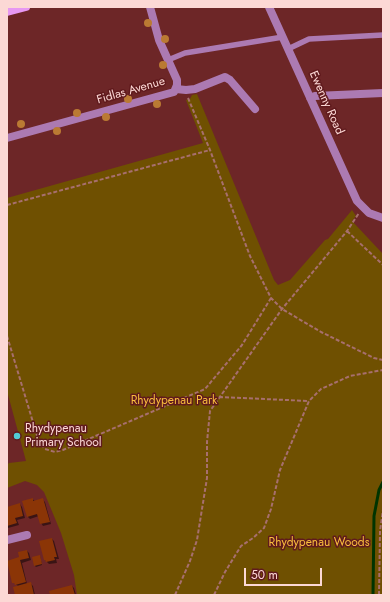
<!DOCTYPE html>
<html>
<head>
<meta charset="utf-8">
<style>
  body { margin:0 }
  #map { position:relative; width:390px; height:602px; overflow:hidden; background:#6d2627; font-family:Jost,sans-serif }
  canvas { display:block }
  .frame { position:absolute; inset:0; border:8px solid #fcd8d5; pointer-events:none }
  .scale { position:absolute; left:244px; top:568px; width:78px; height:18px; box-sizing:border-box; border:2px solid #fcd8d5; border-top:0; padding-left:5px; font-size:12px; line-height:14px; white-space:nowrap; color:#fcd8d5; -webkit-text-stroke:3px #601a1d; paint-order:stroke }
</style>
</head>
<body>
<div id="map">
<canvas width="390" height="602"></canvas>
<div class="frame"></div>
<div class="scale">50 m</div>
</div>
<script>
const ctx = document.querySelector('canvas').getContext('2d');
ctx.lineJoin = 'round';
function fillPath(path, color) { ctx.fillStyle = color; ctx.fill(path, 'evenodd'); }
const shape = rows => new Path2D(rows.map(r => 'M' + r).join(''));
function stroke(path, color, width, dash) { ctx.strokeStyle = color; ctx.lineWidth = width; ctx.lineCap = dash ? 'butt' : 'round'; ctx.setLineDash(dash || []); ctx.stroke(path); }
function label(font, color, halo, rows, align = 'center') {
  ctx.font = font + ' Jost,sans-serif'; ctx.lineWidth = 3; ctx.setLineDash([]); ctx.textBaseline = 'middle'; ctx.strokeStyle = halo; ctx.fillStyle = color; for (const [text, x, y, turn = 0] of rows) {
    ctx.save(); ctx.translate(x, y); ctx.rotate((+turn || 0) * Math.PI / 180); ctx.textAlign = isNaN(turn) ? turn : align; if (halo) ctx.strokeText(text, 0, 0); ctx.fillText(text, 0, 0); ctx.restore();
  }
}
const green = shape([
  [197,94,274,280,278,285,290,280,325,240,328,239,352,210,356,216,352,221,383,254,383,595,77,595,74,575,61,533,44,492,37,485,25,481,7,488,7,465,9,463,26,461,7,391,7,198,203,143,186,100,190,99,192,95]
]);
const shadow = shape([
  [32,499,35,501,42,499,45,502,51,524,43,526,41,523,39,516,30,519,28,517],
  [20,504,22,507,25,518,17,520,19,525,8,528,7,527,7,508],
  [52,539,54,541,59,559,56,559,57,563,49,564,45,560],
  [27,551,29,553,31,560,22,563,27,584,30,583,33,586,35,595,16,595,18,586,13,582,20,558],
  [40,556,42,565,36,567,35,566],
  [72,586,74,588,76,595,51,595]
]);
const stream = shape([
  [373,595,374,516,379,490,383,482]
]);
const building = shape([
  [33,498,33,501,43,498,50,522,40,524,37,514,27,517,22,501],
  [20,503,23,516,15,518,17,523,7,526,7,507],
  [52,538,57,557,54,557,55,560,46,562,45,560,44,560,39,541],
  [27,550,29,558,20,560,26,582,15,585,14,583,12,583,7,561,19,557,18,552],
  [40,555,42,564,34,566,32,557],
  [31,582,34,595,15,595,13,587],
  [72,585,75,595,50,595,49,591]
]);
const path = shape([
  [188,98,210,150,250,256,271,298,282,309,321,332,374,358,383,360],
  [7,205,210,150],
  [347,231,383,265],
  [7,336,39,442,45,449,55,452,63,450,205,389,242,345,271,298],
  [219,397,309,401],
  [175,595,190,561,197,540,207,478,207,442,210,411,282,309,347,231,359,213],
  [214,595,225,572,241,546,253,538,264,528,271,509,280,470,309,401,321,389,350,376,383,370],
  [379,595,380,531,383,510]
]);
const lane = shape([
  [288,49,309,39,383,35],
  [168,60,185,53,283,37]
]);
const street = shape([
  [269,7,357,201,369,213,383,218],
  [176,89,186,90,195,89,225,77,230,80,255,109],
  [310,98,315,96,383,93],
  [7,138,174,92,177,85,177,80,159,40,150,7],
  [7,540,27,535]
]);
const secondary = shape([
  [7,12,26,7]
]);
const trees = [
  [148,23],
  [165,39],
  [163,65],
  [128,99],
  [157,104],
  [77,113],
  [106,117],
  [21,124],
  [57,131]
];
const markers = [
  [17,436,4,"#52ccd5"]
];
const streetNames = [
  ["Fidlas Avenue",131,91,-16],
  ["Ewenny Road",326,103,66]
];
const parkNames = [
  ["Rhydypenau Park",174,401],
  ["Rhydypenau Woods",319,543]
];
const poiNames = [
  ["Rhydypenau",25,429],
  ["Primary School",25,443]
];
fillPath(green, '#6f5001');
fillPath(shadow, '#0007');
stroke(stream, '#003400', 3);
fillPath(building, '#8b3506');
stroke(path, '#a76f6e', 2, [4, 2]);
stroke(lane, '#ac7ab2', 5.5);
stroke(street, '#ac7ab2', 8);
stroke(secondary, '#e798f2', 8);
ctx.fillStyle = '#ba7a33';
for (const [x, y] of trees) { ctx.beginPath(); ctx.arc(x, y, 4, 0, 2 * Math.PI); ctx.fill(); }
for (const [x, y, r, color] of markers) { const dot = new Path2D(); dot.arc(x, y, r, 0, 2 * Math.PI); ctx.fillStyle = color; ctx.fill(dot); stroke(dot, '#601a1d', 1.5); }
label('12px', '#fcd8d5', '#601a1d', streetNames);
label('12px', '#f9be3d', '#601a1d', parkNames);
label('12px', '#fcd8d5', '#601a1d', poiNames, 'left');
</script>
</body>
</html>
